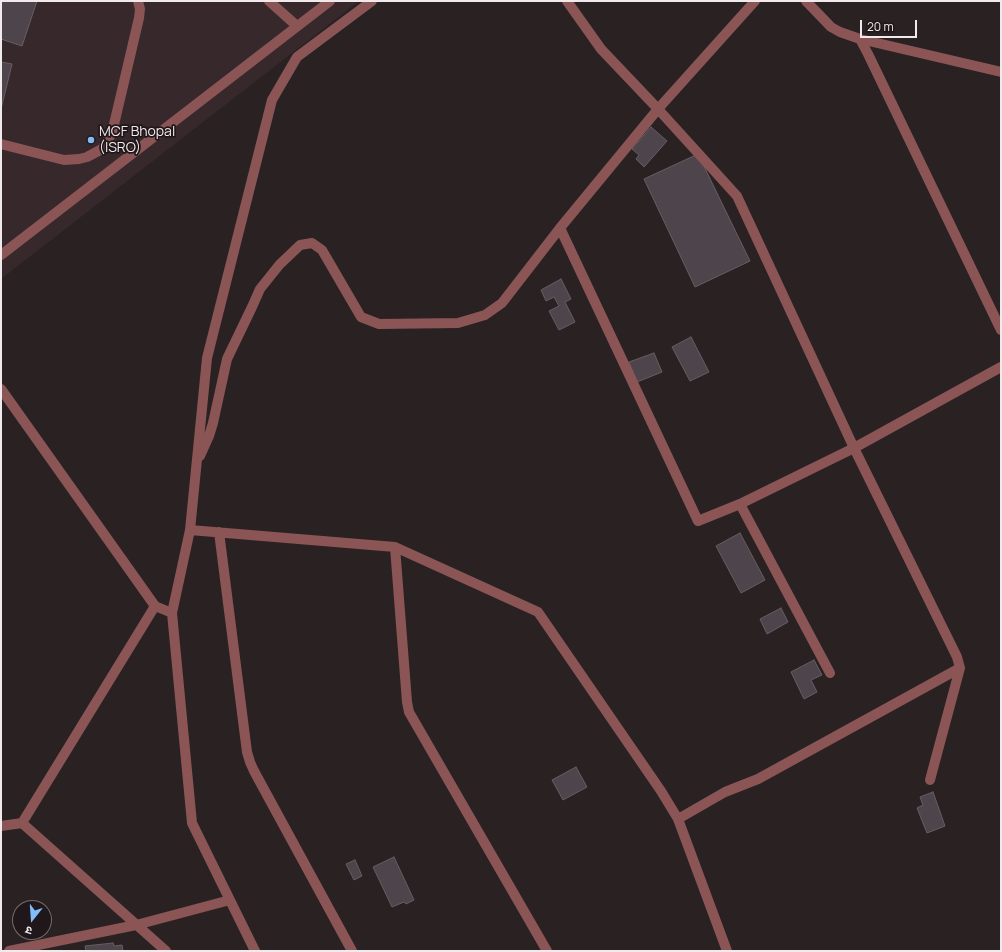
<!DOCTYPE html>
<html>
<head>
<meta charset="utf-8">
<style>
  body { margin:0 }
  #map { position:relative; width:1002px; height:952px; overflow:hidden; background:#2a2123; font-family:Manrope,"Noto Sans Devanagari",sans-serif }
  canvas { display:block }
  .frame { position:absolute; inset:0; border:2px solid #f1eaec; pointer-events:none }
  .north { position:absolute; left:12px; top:900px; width:40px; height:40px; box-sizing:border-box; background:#20171a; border:1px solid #746b6e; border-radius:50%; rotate:197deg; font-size:11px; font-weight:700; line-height:16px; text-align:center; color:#f1eaec }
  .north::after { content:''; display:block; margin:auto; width:14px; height:18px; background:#81bdfa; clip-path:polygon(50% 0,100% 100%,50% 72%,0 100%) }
  .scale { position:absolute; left:860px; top:20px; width:57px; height:18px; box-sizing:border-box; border:2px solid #f1eaec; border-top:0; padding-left:5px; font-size:12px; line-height:14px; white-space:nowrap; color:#f1eaec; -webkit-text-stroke:3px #20171a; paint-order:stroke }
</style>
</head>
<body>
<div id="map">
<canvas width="1002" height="952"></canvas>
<div class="frame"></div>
<div class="north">उ</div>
<div class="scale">20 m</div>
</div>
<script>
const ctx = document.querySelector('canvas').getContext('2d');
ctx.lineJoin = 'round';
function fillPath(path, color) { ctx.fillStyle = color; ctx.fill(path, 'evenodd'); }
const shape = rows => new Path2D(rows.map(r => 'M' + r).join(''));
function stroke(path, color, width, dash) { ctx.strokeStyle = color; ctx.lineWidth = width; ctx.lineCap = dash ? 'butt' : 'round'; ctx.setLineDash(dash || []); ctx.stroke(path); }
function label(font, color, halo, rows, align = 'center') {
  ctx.font = font + ' Manrope,sans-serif'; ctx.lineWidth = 3.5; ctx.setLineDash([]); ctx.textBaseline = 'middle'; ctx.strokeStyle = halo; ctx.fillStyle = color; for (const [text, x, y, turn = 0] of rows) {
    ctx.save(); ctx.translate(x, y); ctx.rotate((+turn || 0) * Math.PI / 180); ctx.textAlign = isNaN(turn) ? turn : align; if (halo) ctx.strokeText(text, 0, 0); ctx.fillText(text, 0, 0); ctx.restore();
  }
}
const built = shape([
  [1,1,359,1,1,279]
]);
const building = shape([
  [1,1,37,1,22,46,1,39,1,1],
  [1,62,12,64,1,109,1,62],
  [651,127,667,141,644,167,636,159,639,155,632,149,651,127],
  [698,154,750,261,695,287,644,179,698,154],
  [561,279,571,299,565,302,575,322,559,330,549,311,559,306,554,297,546,301,541,290,561,279],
  [691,337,709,372,690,381,672,347,691,337],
  [654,353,662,372,637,382,629,362,654,353],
  [740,533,765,580,741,593,716,546,740,533],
  [781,608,788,622,767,634,760,619,781,608],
  [814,660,822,675,811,680,817,692,804,699,791,672,814,660],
  [576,767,587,787,563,800,552,780,576,767],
  [933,792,945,826,927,833,917,808,923,805,920,797,933,792],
  [394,857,414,900,406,904,404,902,392,907,373,867,394,857],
  [355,860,362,876,354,880,346,864,355,860],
  [113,943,114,946,122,945,123,951,86,951,85,946,113,943]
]);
const minor = shape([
  [269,1,297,26],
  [567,1,601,49,658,109,737,196,854,448,957,657,960,668,930,780],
  [755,1,658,109,560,228,698,521,740,504,854,448,1001,367],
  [806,1,831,27,840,32,860,39,868,54,1001,330],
  [860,39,1001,72],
  [1,144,64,160,79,159,87,157,102,149,112,133,139,18,140,9,138,1],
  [1,255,330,1],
  [1,389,155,606,172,613],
  [200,456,209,436,213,423,227,359,252,307,260,289,280,264,300,245,312,243,322,250,361,317,379,324,458,323,485,315,502,303,560,228],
  [740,504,830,673],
  [190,530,395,547,538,612,661,791,678,819,727,951],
  [219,532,247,752,250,762,254,771,352,951],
  [395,547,407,702,409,712,547,951],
  [678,819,725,792,758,779,960,668],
  [22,823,166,951],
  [1,826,22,823,155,606],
  [9,951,136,925,230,900],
  [255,951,192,823,172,613,190,530,207,358,272,100,297,57,372,1]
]);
const markers = [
  [91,140,4,"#81bdfa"]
];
const poiNames = [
  ["MCF Bhopal",99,132],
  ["(ISRO)",99,148]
];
fillPath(built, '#37282c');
fillPath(building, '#4d454b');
stroke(building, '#665e63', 1);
stroke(minor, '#8b5555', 10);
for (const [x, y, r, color] of markers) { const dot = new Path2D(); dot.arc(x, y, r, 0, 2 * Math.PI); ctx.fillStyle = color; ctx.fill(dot); stroke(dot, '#20171a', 1.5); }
label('14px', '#f1eaec', '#20171a', poiNames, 'left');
</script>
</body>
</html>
